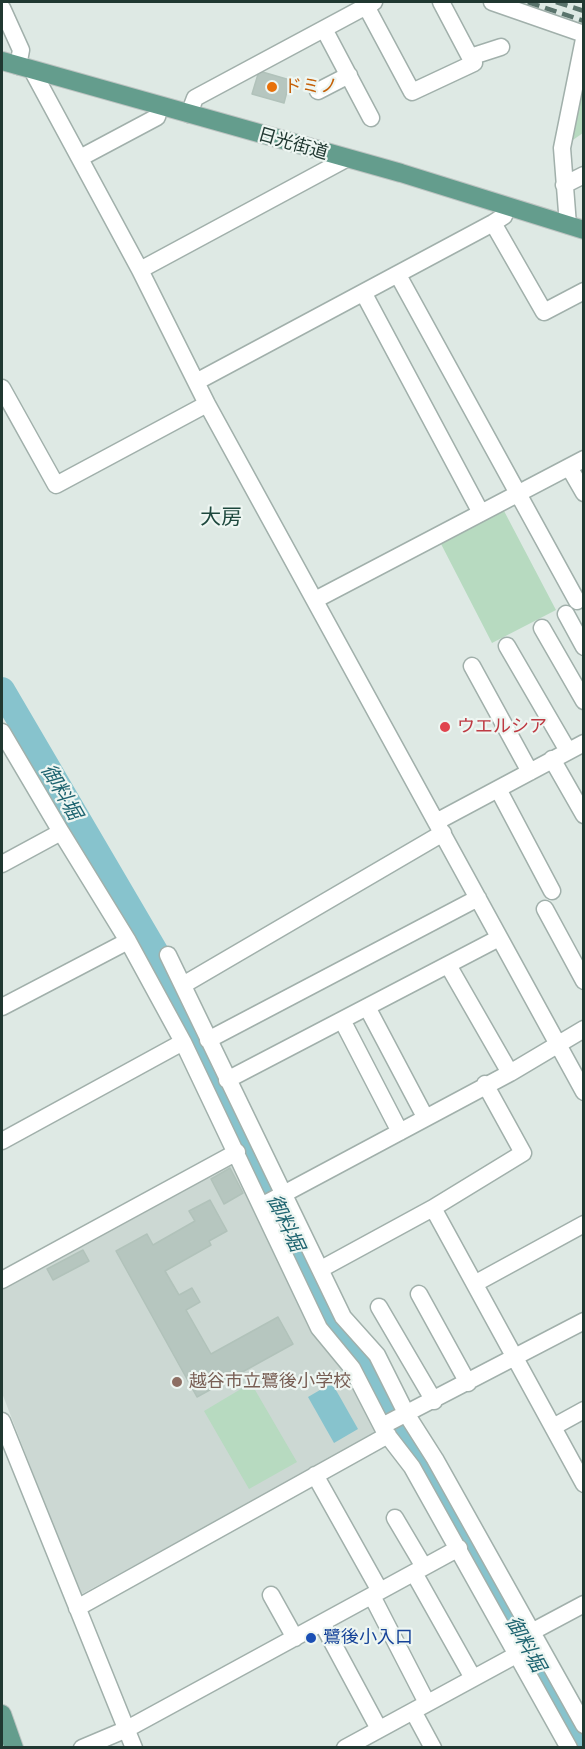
<!DOCTYPE html>
<html>
<head>
<meta charset="utf-8">
<style>
  body { margin:0 }
  #map { position:relative; width:585px; height:1749px; overflow:hidden; background:#dee9e4; font-family:Raleway,sans-serif }
  canvas { display:block }
  .frame { position:absolute; inset:0; border:3px solid #203831; pointer-events:none }
</style>
</head>
<body>
<div id="map">
<canvas width="585" height="1749"></canvas>
<div class="frame"></div>
</div>
<script>
const ctx = document.querySelector('canvas').getContext('2d');
ctx.lineJoin = 'round';
function fillPath(path, color) { ctx.fillStyle = color; ctx.fill(path, 'evenodd'); }
const shape = rows => new Path2D(rows.map(r => 'M' + r).join(''));
function stroke(path, color, width, dash) { ctx.strokeStyle = color; ctx.lineWidth = width; ctx.lineCap = dash ? 'butt' : 'round'; ctx.setLineDash(dash || []); ctx.stroke(path); }
function label(font, color, halo, rows, align = 'center') {
  ctx.font = font + ' Raleway,"Noto Sans JP",sans-serif'; ctx.lineWidth = 4.5; ctx.setLineDash([]); ctx.textBaseline = 'middle'; ctx.strokeStyle = halo; ctx.fillStyle = color; for (const [text, x, y, turn = 0] of rows) {
    ctx.save(); ctx.translate(x, y); ctx.rotate((+turn || 0) * Math.PI / 180); ctx.textAlign = isNaN(turn) ? turn : align; if (halo) ctx.strokeText(text, 0, 0); ctx.fillText(text, 0, 0); ctx.restore();
  }
}
const built = shape([
  [232,1163,346,1370,377,1433,80,1595,2,1393,2,1289]
]);
const green = shape([
  [583,76,583,133,567,144],
  [503,509,556,610,492,643,440,542],
  [251,1383,297,1462,249,1489,204,1411]
]);
const water = shape([
  [332,1383,358,1429,334,1443,308,1397]
]);
const river = shape([
  [2,690,169,975,330,1320,361,1353,417,1446,581,1748]
]);
const building = shape([
  [259,71,290,80,284,103,252,94,259,71],
  [230,1168,243,1193,224,1204,211,1179,230,1168],
  [210,1200,227,1231,209,1241,211,1245,165,1271,179,1295,192,1288,200,1302,186,1310,211,1354,278,1317,293,1344,197,1397,116,1251,147,1234,153,1245,195,1221,189,1211,210,1200],
  [83,1250,89,1261,53,1280,47,1269,83,1250]
]);
const minor = shape([
  [441,2,470,57,501,47],
  [492,2,584,34],
  [366,6,412,92,474,63],
  [2,8,21,50,18,66],
  [324,29,371,118],
  [32,70,140,270,207,404,584,1092],
  [318,91,349,75],
  [189,114,195,98,374,2],
  [80,158,157,117,160,106],
  [564,185,584,175],
  [493,223,544,312,584,291],
  [568,225,562,148,584,39],
  [140,270,346,159],
  [398,275,577,601],
  [364,294,481,513],
  [196,382,493,223,504,216,507,206],
  [2,388,56,485,207,404],
  [569,467,584,493],
  [315,600,584,459],
  [566,614,584,647],
  [542,628,584,701],
  [507,646,568,751],
  [472,666,530,772],
  [2,732,61,832],
  [552,759,584,815],
  [498,789,552,891],
  [436,822,584,743],
  [2,864,61,832,128,941,183,1042,319,1328,352,1368,385,1432,412,1467,569,1748],
  [545,909,584,981],
  [168,955,343,1317,377,1355,407,1415,435,1459,584,1725],
  [448,965,510,1073],
  [183,985,443,833],
  [2,1007,128,941],
  [367,1007,423,1113],
  [342,1020,400,1132],
  [208,1040,478,898],
  [227,1080,499,938],
  [2,1141,183,1042],
  [263,1205,510,1073,584,1029],
  [433,1208,584,1484],
  [321,1269,433,1208,523,1153,485,1084],
  [2,1280,237,1152],
  [476,1283,584,1224],
  [419,1294,468,1383],
  [379,1307,434,1401],
  [2,1421,134,1748],
  [382,1426,584,1321],
  [553,1427,584,1410],
  [315,1475,380,1591],
  [395,1518,424,1567],
  [414,1573,473,1678],
  [271,1595,295,1638],
  [372,1596,427,1703],
  [77,1608,388,1435],
  [322,1623,379,1729],
  [524,1636,584,1604],
  [413,1711,433,1748],
  [82,1748,127,1729,459,1548],
  [345,1748,518,1654]
]);
const major = shape([
  [2,61,401,173,584,230],
  [2,1714,14,1748]
]);
const rail = shape([
  [528,2,584,21],
  [556,2,584,11]
]);
const markers = [
  [272,87,6,"#e8710a"],
  [445,727,6,"#e0444e"],
  [177,1382,6,"#8d6e63"],
  [311,1638,6,"#1a4fb4"]
];
const foodNames = [
  ["ドミノ",284,87]
];
const streetNames = [
  ["日光街道",293,144,16]
];
const healthNames = [
  ["ウエルシア",457,727]
];
const educationNames = [
  ["越谷市立鷺後小学校",189,1382]
];
const transitNames = [
  ["鷺後小入口",323,1638]
];
const waterNames = [
  ["御料堀",61,792,60],
  ["御料堀",285,1223,65],
  ["御料堀",525,1644,61]
];
const quarterNames = [
  ["大房",221,518]
];
fillPath(built, '#ccd8d3');
fillPath(green, '#b7dac0');
fillPath(water, '#87c3cd');
stroke(river, '#87c3cd', 26);
fillPath(building, '#b6c6bf');
stroke(building, '#b1c2ba', 1.5);
stroke(minor, '#a1b0ab', 19);
stroke(major, '#bcc3c1', 20);
stroke(minor, '#fff', 16);
stroke(major, '#649d8d', 18);
stroke(rail, '#5a746c', 4.5, [12, 6]);
for (const [x, y, r, color] of markers) { const dot = new Path2D(); dot.arc(x, y, r, 0, 2 * Math.PI); ctx.fillStyle = color; ctx.fill(dot); stroke(dot, '#eef6f2', 2); }
label('18px', '#c56008', '#eef6f2', foodNames, 'left');
label('18px', '#203831', '#eef6f2', streetNames);
label('18px', '#be3a42', '#eef6f2', healthNames, 'left');
label('18px', '#785e54', '#eef6f2', educationNames, 'left');
label('18px', '#164399', '#eef6f2', transitNames, 'left');
label('italic 20px', '#1e6470', '#eef6f2', waterNames);
label('21px', '#1d483d', '#eef6f2', quarterNames);
</script>
</body>
</html>
